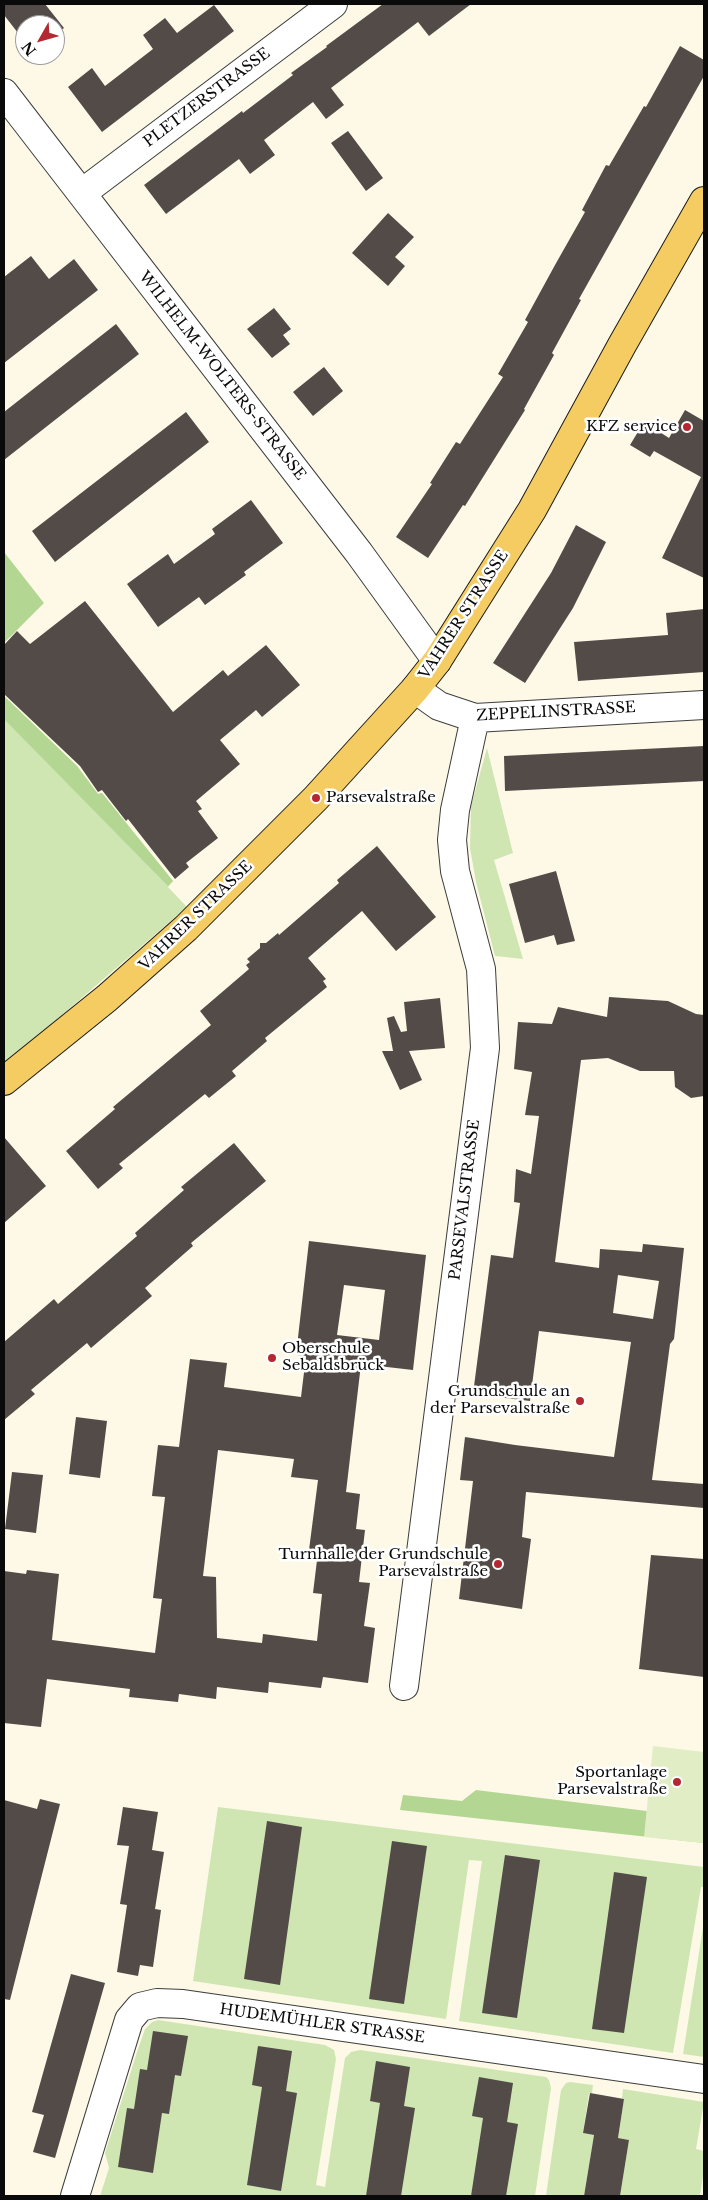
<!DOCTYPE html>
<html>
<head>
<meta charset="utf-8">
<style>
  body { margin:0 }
  #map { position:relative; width:708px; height:2200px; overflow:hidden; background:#fef9e7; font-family:"Libre Baskerville",serif }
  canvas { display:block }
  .frame { position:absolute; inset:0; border:5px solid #0a0a0a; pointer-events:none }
  .north { position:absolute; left:15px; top:15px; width:50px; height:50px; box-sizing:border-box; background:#fff; border:1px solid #9d9d9d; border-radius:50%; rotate:232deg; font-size:14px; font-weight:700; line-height:20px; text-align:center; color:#0a0a0a }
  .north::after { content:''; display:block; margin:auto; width:18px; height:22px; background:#b42832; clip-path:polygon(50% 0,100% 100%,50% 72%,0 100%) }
</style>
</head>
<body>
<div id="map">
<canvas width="708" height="2200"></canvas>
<div class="frame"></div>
<div class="north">N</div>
</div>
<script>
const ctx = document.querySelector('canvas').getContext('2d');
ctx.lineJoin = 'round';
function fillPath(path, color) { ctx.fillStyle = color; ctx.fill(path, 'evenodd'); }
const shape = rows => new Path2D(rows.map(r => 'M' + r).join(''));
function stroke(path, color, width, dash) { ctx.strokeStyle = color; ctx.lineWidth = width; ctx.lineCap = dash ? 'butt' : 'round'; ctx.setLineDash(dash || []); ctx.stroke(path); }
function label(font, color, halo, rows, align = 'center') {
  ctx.font = font + ' "Libre Baskerville",serif'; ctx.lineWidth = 5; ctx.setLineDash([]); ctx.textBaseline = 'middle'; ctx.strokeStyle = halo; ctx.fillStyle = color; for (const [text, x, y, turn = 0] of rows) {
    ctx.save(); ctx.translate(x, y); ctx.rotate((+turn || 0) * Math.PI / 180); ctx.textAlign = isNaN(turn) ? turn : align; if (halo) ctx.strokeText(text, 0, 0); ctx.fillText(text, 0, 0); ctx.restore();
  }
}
const green = shape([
  [4,696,77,766,98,794,102,793,173,881,168,887,187,907,4,1065],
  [487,748,513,853,494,860,523,959,495,956,476,882,470,848,471,806],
  [218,1807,704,1867,704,1887,701,1887,673,2053,459,2021,482,1861,469,1860,446,2019,193,1981],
  [704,1921,704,2057,683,2054],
  [158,2020,325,2045,334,2050,336,2059,316,2185,325,2187,345,2058,351,2052,360,2050,546,2077,549,2080,551,2088,535,2196,100,2196,109,2168,105,2153,137,2052,145,2029,152,2022],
  [570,2082,593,2085,592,2093,589,2093,583,2133,594,2135,584,2196,546,2196,561,2090,566,2083],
  [623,2089,704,2102,696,2149,704,2151,704,2169,700,2196,620,2196,629,2140,618,2138,624,2099,622,2098]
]);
const forest = shape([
  [4,552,44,603,4,643],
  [4,696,77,766,98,794,102,793,173,881,168,886,4,719],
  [476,1790,704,1818,704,1843,400,1810,403,1795,462,1801]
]);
const pitch = shape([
  [653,1746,704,1752,704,1843,644,1837]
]);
const building = shape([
  [4,4,45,4,64,28,55,35,55,25,25,25,25,42,4,15],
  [383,4,471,4,429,36,418,22,331,88,344,105,326,119,313,102,264,140,275,155,250,174,239,159,166,214,144,185,242,111,243,113,293,75,291,73,327,47,326,46],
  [214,5,234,31,102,132,68,87,92,68,105,86,153,49,143,35,165,18,177,33],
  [680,46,704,60,704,76,579,299,581,300,552,353,554,355,524,409,525,410,465,506,463,505,428,558,396,537,432,484,430,483,456,442,460,444,503,377,498,374,528,322,525,320,555,265,585,212,582,210,606,165,609,166,644,106,646,107],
  [348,131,383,178,366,191,331,143],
  [388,213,414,237,395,257,405,266,388,286,352,253],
  [31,256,49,279,74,259,98,290,4,363,4,277],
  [274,308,291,329,283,335,290,344,272,358,247,329],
  [116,324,139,354,4,460,4,412],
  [324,367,343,391,313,416,293,392],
  [685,410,704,421,704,578,662,558,701,477,654,451,650,457,630,445,644,422,669,438],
  [186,412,209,442,55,562,32,531],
  [251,500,283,543,244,572,246,575,205,605,199,597,158,627,127,584,168,554,174,564,215,534,212,529],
  [576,525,606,542,573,608,525,683,493,663,551,573],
  [85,601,173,712,223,670,228,676,266,645,300,685,262,717,256,710,220,740,240,764,196,801,202,809,198,811,218,838,186,863,189,867,175,879,128,819,126,821,102,790,98,792,80,766,4,694,4,645,17,631,30,644],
  [704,609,704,672,578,681,574,642,668,635,666,613],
  [704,746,704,781,505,791,504,756],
  [377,846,436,917,396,951,362,911,308,958,326,979,323,981,327,987,265,1038,267,1041,232,1071,236,1076,209,1098,205,1094,119,1164,123,1168,98,1189,66,1151,115,1109,113,1107,211,1025,200,1011,249,969,246,965,250,962,247,959,260,948,260,943,266,943,278,933,279,935,339,883,337,880],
  [556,871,575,941,557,945,554,935,525,943,509,884],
  [609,997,668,1001,696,1014,704,1015,704,1096,691,1098,675,1087,674,1071,640,1071,608,1058,581,1060,555,1262,599,1268,600,1249,642,1252,643,1244,684,1248,674,1339,670,1344,652,1480,704,1484,704,1508,526,1492,522,1537,531,1539,522,1609,459,1599,473,1481,460,1480,465,1437,515,1445,614,1457,631,1342,539,1331,530,1401,473,1394,491,1255,513,1258,520,1203,514,1202,516,1169,531,1174,539,1116,525,1115,532,1072,514,1069,518,1022,552,1024,558,1007,607,1017],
  [618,1275,659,1281,653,1319,613,1313],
  [440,998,445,1048,409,1051,422,1080,400,1090,382,1051,393,1051,387,1018,394,1016,401,1032,407,1031,404,1002],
  [4,1137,46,1186,4,1223],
  [234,1143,266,1181,191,1243,193,1246,145,1288,152,1296,91,1348,87,1343,31,1390,35,1394,4,1420,4,1342,54,1299,58,1304,137,1236,135,1233,184,1190,181,1187],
  [309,1241,426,1255,413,1370,361,1364,346,1492,360,1494,356,1529,365,1530,359,1582,370,1583,364,1626,375,1628,368,1683,323,1677,321,1688,269,1682,268,1693,217,1687,216,1699,179,1694,178,1702,129,1697,130,1689,47,1679,41,1727,4,1723,4,1571,26,1574,27,1570,59,1574,52,1640,155,1653,162,1599,153,1598,165,1497,152,1496,158,1445,179,1447,190,1359,227,1363,224,1387,301,1397,306,1356,296,1355],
  [344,1285,385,1290,379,1340,337,1335],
  [218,1450,294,1459,291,1477,318,1480,309,1550,318,1552,313,1593,322,1594,317,1641,263,1634,262,1643,217,1638,216,1577,203,1576],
  [76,1417,107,1421,100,1478,69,1474],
  [12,1472,43,1475,36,1533,5,1529],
  [651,1555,704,1559,704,1677,639,1669],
  [40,1799,60,1804,10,2000,4,1999,4,1800,37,1809],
  [123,1807,158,1812,152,1850,164,1852,155,1909,161,1910,153,1967,140,1965,138,1976,117,1972,127,1905,120,1904,129,1846,117,1845],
  [267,1821,302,1827,280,1985,244,1979],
  [392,1841,427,1846,404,2004,369,1999],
  [505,1855,540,1860,517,2018,482,2013],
  [614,1872,647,1877,624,2033,592,2029],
  [71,1974,105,1983,55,2158,33,2152,44,2115,32,2112],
  [153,2031,188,2036,181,2076,175,2075,169,2114,162,2113,153,2173,118,2167,127,2108,134,2109,140,2069,147,2070],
  [258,2046,292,2051,286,2091,297,2093,281,2191,247,2185,262,2087,252,2085],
  [376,2061,410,2067,404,2106,415,2108,401,2196,366,2196,380,2103,370,2101],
  [479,2077,513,2083,507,2122,518,2124,506,2196,471,2196,483,2118,472,2116],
  [590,2093,624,2099,618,2138,629,2140,620,2196,584,2196,594,2135,583,2133]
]);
const minor = shape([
  [4,93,359,553,437,661],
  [82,193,333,4],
  [415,689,439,706,475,718,704,705],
  [404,1686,485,1048,481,969,455,871,452,840,455,810,475,718],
  [75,2196,129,2020,140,2007,157,2003,183,2004,704,2079]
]);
const major = shape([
  [4,1081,107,998,186,928,316,798,415,689,437,661,532,510,622,345,704,201]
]);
const markers = [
  [687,427,5,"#b42832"],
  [316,798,5,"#b42832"],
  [272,1358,5,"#b42832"],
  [580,1401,5,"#b42832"],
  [498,1564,5,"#b42832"],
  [677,1782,5,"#b42832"]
];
const streetNames = [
  ["PLETZERSTRASSE",207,98,-37],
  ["WILHELM-WOLTERS-STRASSE",222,376,52],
  ["VAHRER STRASSE",464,615,-57],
  ["ZEPPELINSTRASSE",556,712,-3],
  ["VAHRER STRASSE",196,916,-44],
  ["PARSEVALSTRASSE",465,1200,-83],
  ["HUDEMÜHLER STRASSE",322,2024,8]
];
const poiNames = [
  ["KFZ service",677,427],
  ["Parsevalstraße",326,798,"left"],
  ["Oberschule",282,1349,"left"],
  ["Sebaldsbrück",282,1366,"left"],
  ["Grundschule an",570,1392],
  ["der Parsevalstraße",570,1409],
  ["Turnhalle der Grundschule",488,1555],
  ["Parsevalstraße",488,1572],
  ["Sportanlage",667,1773],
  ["Parsevalstraße",667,1790]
];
fillPath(green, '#cfe6b3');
fillPath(forest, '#b3d693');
fillPath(pitch, '#e1eec5');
fillPath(building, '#524b47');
stroke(minor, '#3d3d3d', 30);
stroke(major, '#1b1b1b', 30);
stroke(minor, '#fff', 28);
stroke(major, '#f4cc62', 28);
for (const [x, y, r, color] of markers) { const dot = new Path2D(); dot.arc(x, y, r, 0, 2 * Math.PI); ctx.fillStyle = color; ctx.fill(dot); stroke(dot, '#fff', 2); }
label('15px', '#0a0a0a', '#fff', streetNames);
label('15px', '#0a0a0a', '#fff', poiNames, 'right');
</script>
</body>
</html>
